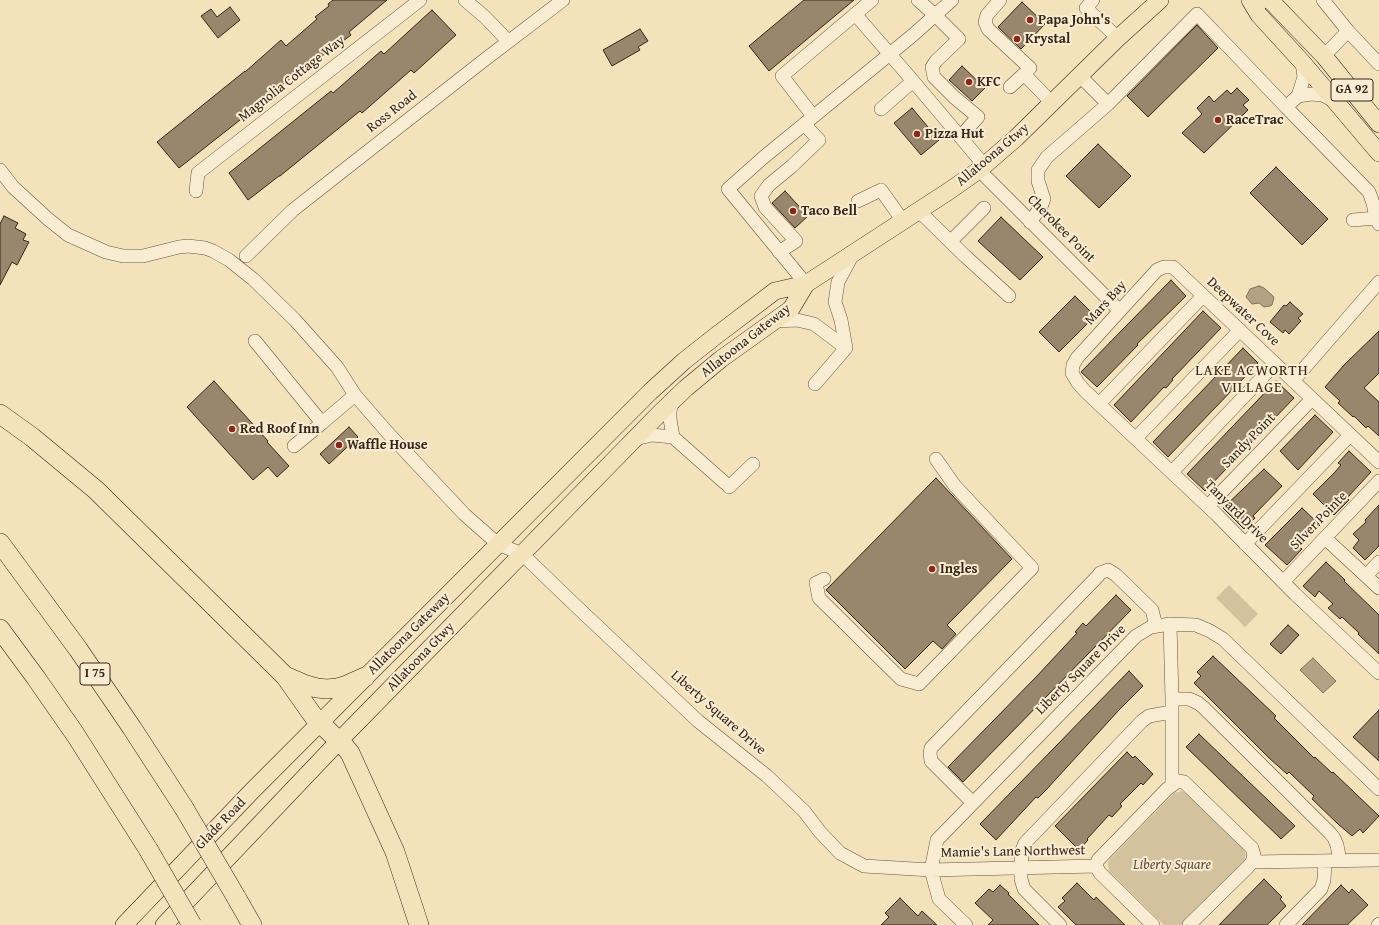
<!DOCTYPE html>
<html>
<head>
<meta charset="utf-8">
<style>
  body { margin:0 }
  canvas { display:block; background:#f4e2bb }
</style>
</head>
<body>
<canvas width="1379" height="925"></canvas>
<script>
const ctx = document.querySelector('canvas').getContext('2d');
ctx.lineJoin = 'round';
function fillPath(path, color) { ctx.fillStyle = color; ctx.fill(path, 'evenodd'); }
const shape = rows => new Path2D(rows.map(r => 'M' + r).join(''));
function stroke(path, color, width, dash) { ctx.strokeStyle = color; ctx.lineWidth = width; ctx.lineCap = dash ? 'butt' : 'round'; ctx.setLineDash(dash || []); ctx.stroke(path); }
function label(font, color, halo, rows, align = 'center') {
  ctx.font = font + ' "Gentium Book Plus",serif'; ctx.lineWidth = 4; ctx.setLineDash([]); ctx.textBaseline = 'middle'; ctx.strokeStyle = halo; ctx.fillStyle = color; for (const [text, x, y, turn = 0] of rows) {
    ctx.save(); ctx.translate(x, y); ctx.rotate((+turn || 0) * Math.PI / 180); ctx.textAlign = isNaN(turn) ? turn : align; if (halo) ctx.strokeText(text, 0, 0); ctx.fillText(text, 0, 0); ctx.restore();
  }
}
const green = shape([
  [1229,585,1258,614,1245,627,1216,598],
  [1182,791,1187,794,1243,848,1246,855,1244,861,1181,925,1164,925,1112,874,1109,871,1108,863,1110,859,1174,793]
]);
const water = shape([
  [1259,286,1264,288,1274,297,1272,305,1270,306,1264,307,1259,303,1252,304,1246,297,1250,289,1259,286],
  [1313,658,1336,681,1323,693,1300,670,1313,658]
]);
const building = shape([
  [333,0,387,0,349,32,351,35,343,41,342,40,307,68,305,66,254,109,179,168,157,142,245,71,245,72,281,40,286,46,317,19,315,17,329,6,328,4,333,0],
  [804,0,854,0,769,71,749,46,804,0],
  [1022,2,1045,24,1021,49,998,27,1022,2],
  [230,7,240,20,218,38,201,16,211,9,217,17,230,7],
  [432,10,456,35,414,73,411,70,362,113,360,111,280,176,279,176,248,200,229,173,331,91,333,93,381,51,384,54,432,10],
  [1197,25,1218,48,1148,117,1127,96,1197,25],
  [640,29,648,41,638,47,640,50,612,66,603,50,640,29],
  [962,66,985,88,972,101,949,80,962,66],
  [1237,88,1249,100,1243,105,1248,110,1204,153,1182,133,1202,114,1197,108,1209,96,1214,102,1227,90,1231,94,1237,88],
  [912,108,939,140,921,155,894,123,912,108],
  [1098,144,1131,176,1099,208,1066,176,1098,144],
  [1276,167,1328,219,1302,245,1250,193,1276,167],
  [785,191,808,216,795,228,772,203,785,191],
  [4,216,18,223,15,228,26,234,23,240,29,242,17,265,12,262,0,285,0,224,4,216],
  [1001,217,1043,257,1020,280,978,241,1001,217],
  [1171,280,1186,296,1137,344,1138,345,1097,387,1081,372,1171,280],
  [1075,296,1095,316,1059,352,1039,332,1075,296],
  [1290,302,1303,314,1298,318,1301,321,1289,334,1285,330,1283,333,1270,322,1284,305,1286,306,1290,302],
  [1203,311,1221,328,1172,379,1173,380,1166,388,1164,387,1131,422,1114,405,1203,311],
  [1379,331,1379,373,1364,388,1379,402,1379,436,1368,426,1366,428,1354,416,1353,417,1338,403,1340,401,1325,387,1344,365,1379,331],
  [1243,348,1258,363,1168,457,1153,442,1243,348],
  [214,381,268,441,267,442,289,466,277,477,268,467,253,480,187,407,214,381],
  [1276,381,1294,398,1205,491,1187,474,1276,381],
  [1315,415,1333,432,1298,470,1280,451,1315,415],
  [349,427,358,437,329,464,320,454,349,427],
  [1349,451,1371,472,1347,498,1349,500,1334,515,1313,494,1334,473,1341,465,1338,463,1349,451],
  [1264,469,1282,486,1253,516,1255,518,1244,529,1223,508,1264,469],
  [936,478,1012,559,947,625,956,634,942,649,933,641,905,669,826,590,936,478],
  [1379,505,1379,546,1365,560,1353,548,1359,540,1353,534,1366,522,1365,520,1379,505],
  [1302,508,1320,525,1299,547,1302,549,1287,565,1265,545,1302,508],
  [1326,562,1345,580,1344,581,1379,615,1379,654,1358,634,1359,633,1342,617,1340,619,1328,608,1333,604,1319,591,1315,597,1303,586,1326,562],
  [1116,595,1131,610,963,782,948,767,1037,676,1077,633,1075,632,1083,623,1086,626,1116,595],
  [1288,625,1299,635,1281,654,1270,644,1288,625],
  [1213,656,1276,716,1274,718,1314,758,1315,757,1332,773,1333,772,1379,816,1363,833,1360,829,1352,836,1338,824,1312,799,1314,796,1289,772,1287,774,1268,757,1194,683,1201,676,1197,672,1213,656],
  [1129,671,1143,686,1119,710,1046,790,1038,798,1036,797,996,840,980,824,1129,671],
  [1379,710,1379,761,1353,737,1379,710],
  [1199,734,1295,826,1281,839,1186,747,1199,734],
  [1127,752,1133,758,1135,756,1153,774,1143,785,1141,783,1120,804,1122,806,1112,817,1109,815,1087,839,1088,840,1079,850,1055,826,1127,752],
  [1264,879,1282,897,1280,899,1286,906,1267,925,1219,925,1264,879],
  [1077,883,1094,900,1096,897,1125,925,1076,925,1058,907,1065,901,1062,898,1077,883],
  [1000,885,1009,893,1008,894,1039,925,988,925,993,920,975,903,989,889,993,892,1000,885],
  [1341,885,1349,893,1352,889,1368,905,1347,925,1302,925,1341,885],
  [900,898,918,916,922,911,937,925,881,925,889,917,885,913,900,898]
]);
const minor = shape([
  [465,0,485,17,508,41],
  [918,0,936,16,959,39,936,61,932,67,934,77,954,97,978,117,961,136],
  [1000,0,987,15,985,22,988,29,1030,68],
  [1093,0,1086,8,1118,38],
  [1323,0,1348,31],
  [855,14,913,81,984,165],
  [1324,56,1348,31,1379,64],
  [1080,76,1108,104,1197,14,1286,107,1298,96,1311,94,1323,95,1334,101],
  [1010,87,1024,74,1052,103],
  [1298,96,1304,77,1302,62],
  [1286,107,1369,192,1373,203,1376,218,1379,224],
  [881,109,913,81],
  [813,116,782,76,872,0],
  [0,170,13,187,48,219,68,235,106,252,123,256,143,256,179,247,188,246,205,248,213,251,229,260,253,279,295,320,337,367,355,395],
  [979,170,1120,311],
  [196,191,198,173,420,0],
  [858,201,881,190,903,221],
  [919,211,965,256,1009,296],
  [1353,220,1376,218],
  [1030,222,1041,207,1044,199,1038,181,1038,170,1047,157,1108,104],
  [951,241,984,208],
  [779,252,796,241,765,207,761,196,769,185,792,166,819,140,804,124],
  [246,256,293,210,483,61,563,0],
  [806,284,728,189,764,157,913,35,952,0],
  [774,321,797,320,814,324,846,348,841,320,835,302,838,282,853,254],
  [255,341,322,423,355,395,388,433,464,514,498,544,522,554,576,606,698,721,767,776,804,811,820,832,840,853,864,866,931,870,1096,866],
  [1293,381,1379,282],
  [815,384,846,348],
  [1099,404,1203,296],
  [673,437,725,483],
  [1136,438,1240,330],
  [635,439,652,435,673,437,670,419,670,411,673,400],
  [294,446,322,423],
  [1379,462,1173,267,1164,267,1157,270,1077,358,1073,365,1072,373,1078,383,1085,391,1217,515,1295,594,1379,673],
  [1172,472,1275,364],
  [729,487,753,464],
  [1208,506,1312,399],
  [1325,538,1379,588],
  [1245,544,1350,435],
  [1366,576,1379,562],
  [824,579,816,583,819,598,901,679,919,684,1032,568,955,486,936,459],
  [1283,582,1379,481],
  [1170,624,1172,699,1172,785],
  [1172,699,1189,699,1198,703,1203,707,1330,833,1334,838,1337,845,1340,861],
  [973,803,931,761,930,753,931,748,1098,576,1100,573,1108,570,1116,575,1152,610,1156,626],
  [1252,862,1379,860],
  [966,925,939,899,931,870,937,840,1136,636,1151,627,1170,624,1196,625,1210,631,1223,639,1379,789],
  [1060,925,1024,889,1021,879,1021,868,1022,850,1025,843,1142,721,1149,716,1172,712],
  [1153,925,1100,873,1096,866,1098,860,1167,789,1178,781,1184,782,1252,848,1254,855,1252,862,1248,867,1189,925],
  [1286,925,1321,889,1324,880,1325,861],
  [1378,925,1379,924]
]);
const major = shape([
  [1250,0,1259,15,1302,62,1379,153],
  [1268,0,1272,2,1324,56,1379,124],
  [124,925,251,792,650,392,684,361,717,335,775,291,806,284,949,191,979,170,1016,138,1118,38,1160,0],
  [164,925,339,741,660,413,686,388,721,359,791,309,806,284]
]);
const highway = shape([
  [0,414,32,437,96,490,285,676,314,717,345,747,350,753,395,852,419,925],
  [0,543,78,649,132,728,184,808],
  [0,629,36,678,75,734,148,849],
  [285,676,306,685,317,688,327,689,337,688,347,685,365,677],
  [236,897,252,925]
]);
const highwayBridge = shape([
  [184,808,236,897],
  [148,849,192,925]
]);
const markers = [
  [1030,20,4,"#8f2418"],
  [1017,39,4,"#8f2418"],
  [969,82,4,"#8f2418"],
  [1218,120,4,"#8f2418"],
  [917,134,4,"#8f2418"],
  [793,211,4,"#8f2418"],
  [232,429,4,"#8f2418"],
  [339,445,4,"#8f2418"],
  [932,569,4,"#8f2418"]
];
const shields = [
  [1352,90,42],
  [95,674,30]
];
const shieldNames = [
  ["GA 92",1352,90],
  ["I 75",95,674]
];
const poiNames = [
  ["Papa John's",1038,20],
  ["Krystal",1025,39],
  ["KFC",977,82],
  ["RaceTrac",1226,120],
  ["Pizza Hut",925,134],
  ["Taco Bell",801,211],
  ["Red Roof Inn",240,429],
  ["Waffle House",347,445],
  ["Ingles",940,569]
];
const streetNames = [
  ["Magnolia Cottage Way",292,79,-38],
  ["Ross Road",392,112,-38],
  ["Allatoona Gtwy",993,155,-40],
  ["Cherokee Point",1061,229,45],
  ["Mars Bay",1106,303,-48],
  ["Deepwater Cove",1243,312,43],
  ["Allatoona Gateway",746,341,-38],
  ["Sandy Point",1249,441,-46],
  ["Tanyard Drive",1236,512,45],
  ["Silver Pointe",1319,521,-46],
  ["Allatoona Gateway",409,634,-45],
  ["Allatoona Gtwy",421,657,-46],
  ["Liberty Square Drive",1081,670,-45],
  ["Liberty Square Drive",718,713,41],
  ["Glade Road",221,824,-46],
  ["Mamie's Lane Northwest",1013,852,-1]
];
const parkNames = [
  ["Liberty Square",1172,865]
];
const neighbourhoodNames = [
  ["LAKE ACWORTH",1252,371],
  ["VILLAGE",1252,388]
];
fillPath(green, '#d4c29f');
fillPath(water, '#b4a284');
stroke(water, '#827059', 1);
fillPath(building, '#99876d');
stroke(building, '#372518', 1);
stroke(minor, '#665441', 14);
stroke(major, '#372518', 18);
stroke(highway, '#372518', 20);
stroke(minor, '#f8ecd3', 13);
stroke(major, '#f4e2bb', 17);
stroke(highway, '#f4e2bb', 19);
stroke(highwayBridge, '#372518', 20, []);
stroke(highwayBridge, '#f4e2bb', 19);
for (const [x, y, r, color] of markers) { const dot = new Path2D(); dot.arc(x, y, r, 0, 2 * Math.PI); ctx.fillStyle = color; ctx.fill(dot); stroke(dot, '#f8ecd3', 1.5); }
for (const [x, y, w] of shields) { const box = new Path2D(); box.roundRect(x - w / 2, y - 11, w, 22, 3); ctx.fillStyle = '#f8ecd3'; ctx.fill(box); stroke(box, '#372518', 1); }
label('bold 13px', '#372518', null, shieldNames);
label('bold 14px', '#372518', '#f8ecd3', poiNames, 'left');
label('14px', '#372518', '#f8ecd3', streetNames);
label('italic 14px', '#5e4c3a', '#f8ecd3', parkNames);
ctx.letterSpacing = '1px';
label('15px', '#372518', '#f8ecd3', neighbourhoodNames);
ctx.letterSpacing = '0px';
</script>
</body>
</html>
